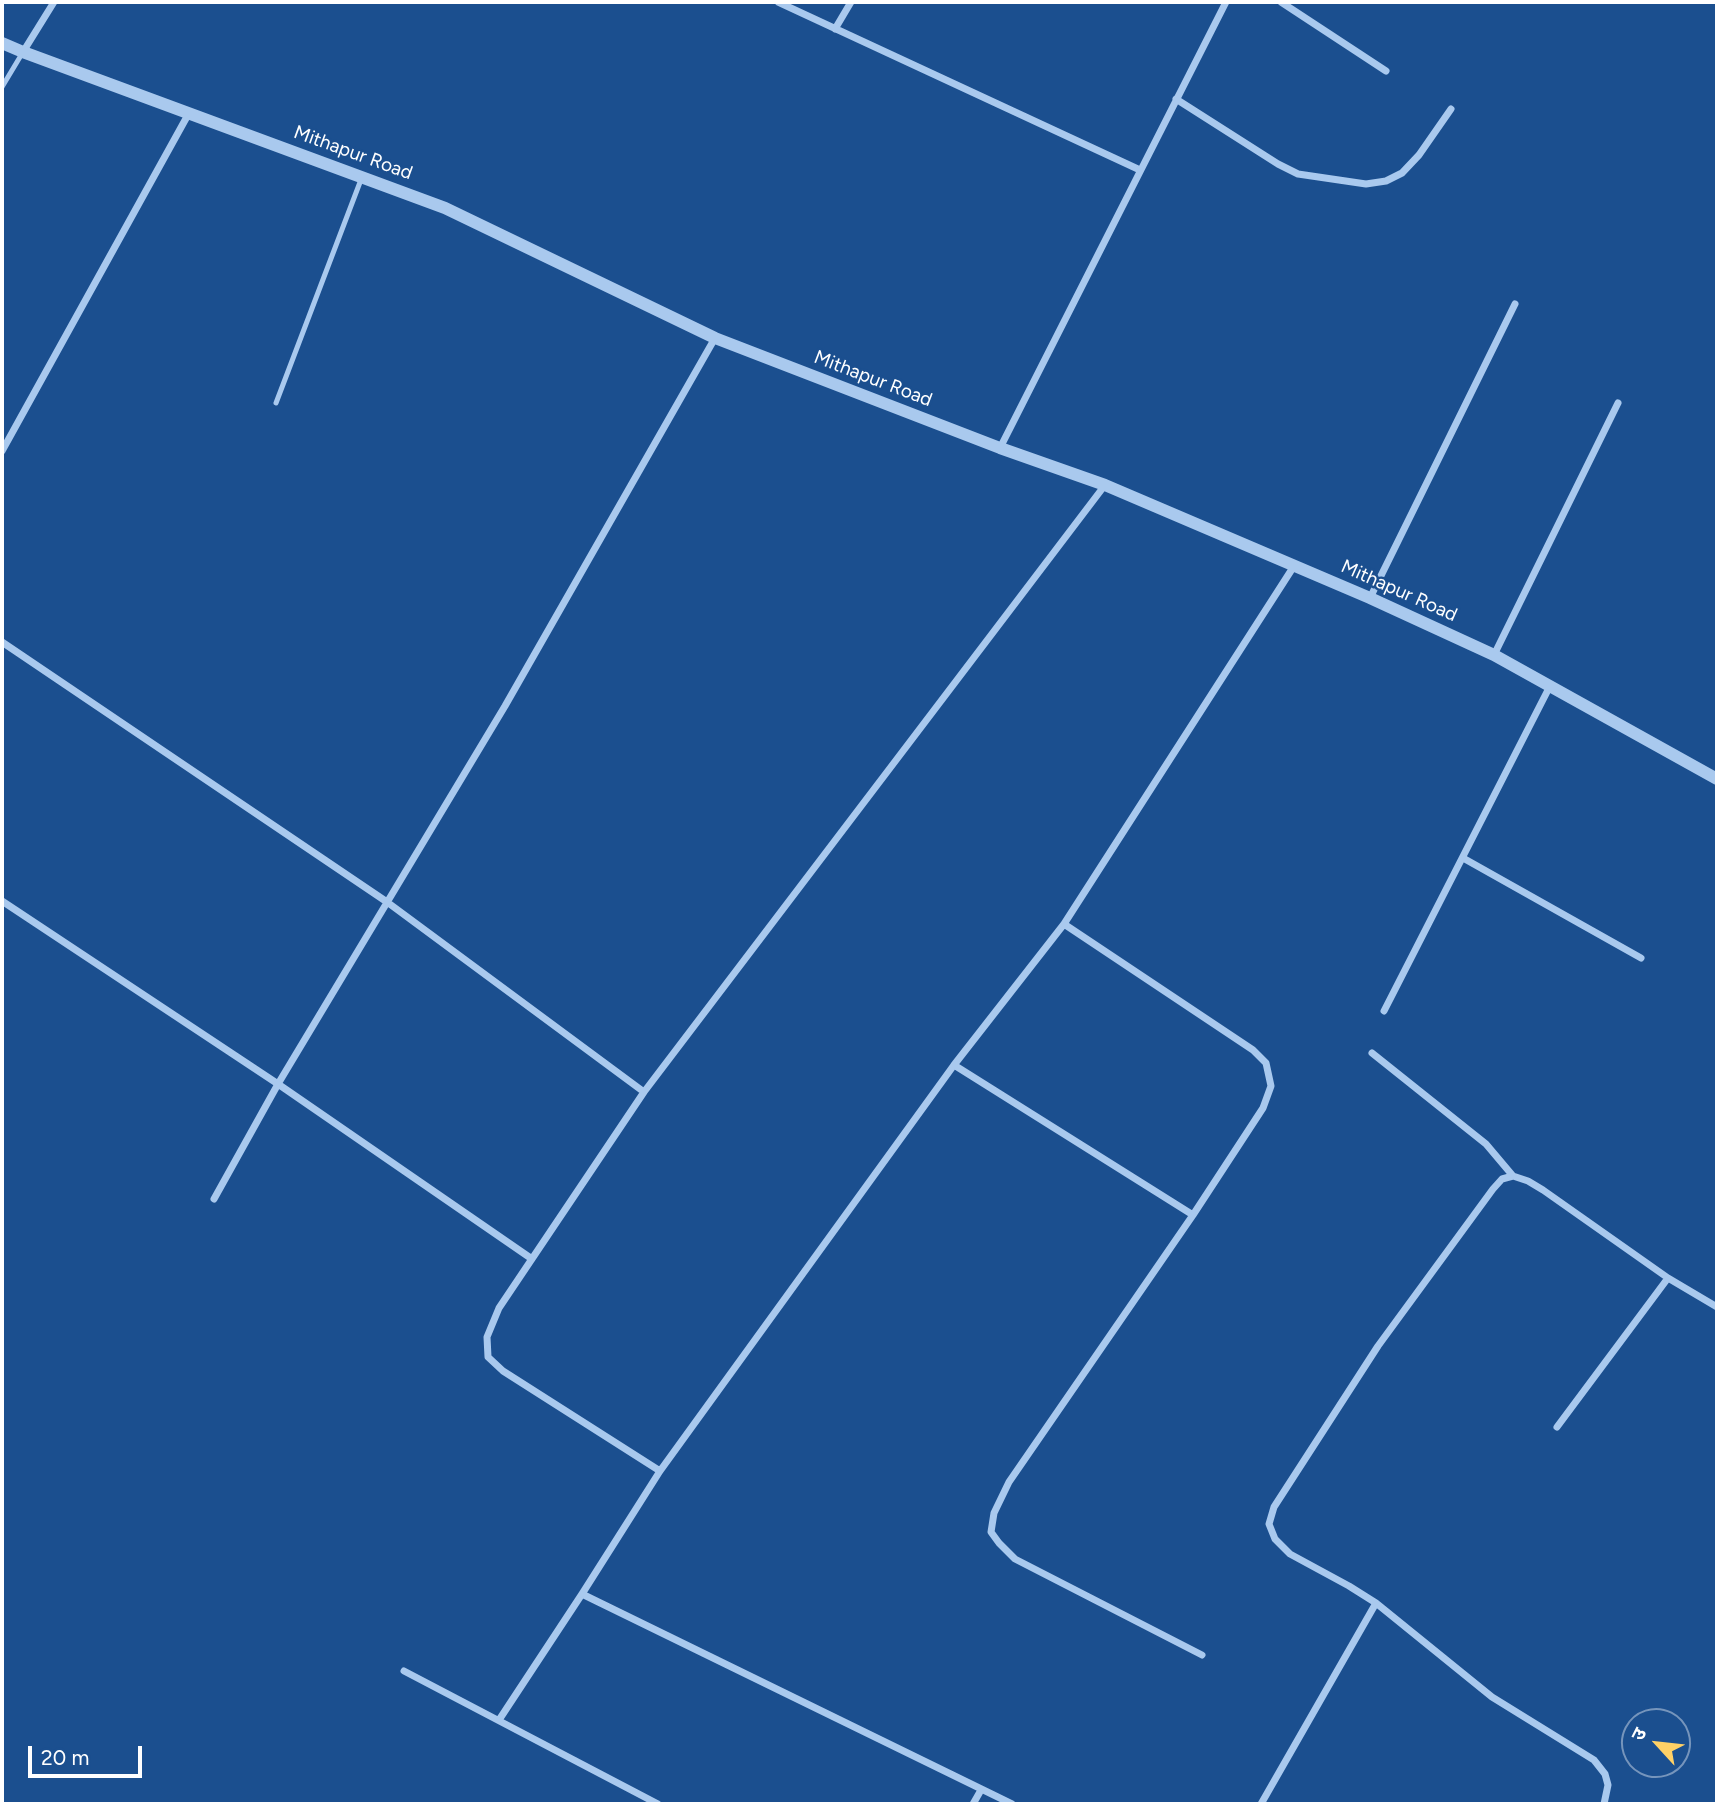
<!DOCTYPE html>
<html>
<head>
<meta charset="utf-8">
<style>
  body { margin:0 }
  #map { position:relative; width:1719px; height:1806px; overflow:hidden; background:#1b4f8f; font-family:Figtree,"Noto Sans Devanagari",sans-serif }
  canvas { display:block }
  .frame { position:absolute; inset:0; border:4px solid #fff; pointer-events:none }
  .north { position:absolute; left:1621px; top:1708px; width:70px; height:70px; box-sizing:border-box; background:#1b4f8f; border:2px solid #7695bc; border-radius:50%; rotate:297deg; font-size:19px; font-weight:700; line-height:28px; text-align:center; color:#fff }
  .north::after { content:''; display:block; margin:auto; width:24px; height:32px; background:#ffd166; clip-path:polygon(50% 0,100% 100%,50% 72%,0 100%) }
  .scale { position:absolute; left:28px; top:1746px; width:114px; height:32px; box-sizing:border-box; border:4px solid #fff; border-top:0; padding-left:9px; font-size:21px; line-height:24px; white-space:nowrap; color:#fff; -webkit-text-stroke:5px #1b4f8f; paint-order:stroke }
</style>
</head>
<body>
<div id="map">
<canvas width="1719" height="1806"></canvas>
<div class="frame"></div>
<div class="north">उ</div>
<div class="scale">20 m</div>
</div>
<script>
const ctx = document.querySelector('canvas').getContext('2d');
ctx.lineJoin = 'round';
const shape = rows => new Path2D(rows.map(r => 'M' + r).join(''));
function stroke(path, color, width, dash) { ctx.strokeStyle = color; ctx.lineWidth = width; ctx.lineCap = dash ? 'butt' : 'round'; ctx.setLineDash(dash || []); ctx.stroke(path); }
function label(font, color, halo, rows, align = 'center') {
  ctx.font = font + ' Figtree,sans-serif'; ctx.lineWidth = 5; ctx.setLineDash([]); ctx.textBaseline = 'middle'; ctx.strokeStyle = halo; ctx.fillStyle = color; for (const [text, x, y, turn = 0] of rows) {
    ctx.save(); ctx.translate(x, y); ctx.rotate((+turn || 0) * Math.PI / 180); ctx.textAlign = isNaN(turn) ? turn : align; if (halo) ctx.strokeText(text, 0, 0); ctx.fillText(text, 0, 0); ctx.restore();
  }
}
const service = shape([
  [2,87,23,52],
  [276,403,362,177]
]);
const minor = shape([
  [778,2,1140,170],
  [1281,2,1386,71],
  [835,29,851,2],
  [23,52,54,2],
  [1176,99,1278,164,1298,174,1366,184,1386,181,1402,173,1419,155,1451,109],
  [1000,448,1226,2],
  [2,451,189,113],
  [1370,598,1515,304],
  [2,642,387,902,644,1092],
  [1494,655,1618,403],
  [1463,858,1641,958],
  [2,901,278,1084,532,1259],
  [1064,924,1253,1050,1266,1063,1271,1086,1263,1108,1193,1215,1009,1482,994,1513,991,1532,999,1543,1015,1559,1202,1655],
  [1384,1011,1550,686],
  [1372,1053,1486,1144,1513,1176],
  [954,1065,1193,1215],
  [214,1199,278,1084,505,706,715,338],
  [1557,1427,1668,1278],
  [660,1471,503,1371,488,1357,487,1337,499,1308,644,1092,1105,485],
  [582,1594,1012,1804],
  [404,1671,658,1804],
  [499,1720,582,1594,660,1471,954,1065,1064,924,1294,566],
  [973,1804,981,1790],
  [1261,1804,1376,1603],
  [1604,1804,1608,1785,1605,1774,1594,1760,1492,1697,1376,1603,1349,1586,1290,1554,1275,1539,1269,1524,1274,1507,1378,1346,1493,1189,1502,1179,1513,1176,1528,1181,1543,1190,1668,1278,1717,1307]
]);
const tertiary = shape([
  [2,43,23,52,445,208,715,338,1000,448,1105,485,1370,598,1494,655,1717,779]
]);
const streetNames = [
  ["Mithapur Road",353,153,20],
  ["Mithapur Road",873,379,21],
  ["Mithapur Road",1399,591,24]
];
stroke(service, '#a9c9ee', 5);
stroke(minor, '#a9c9ee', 7);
stroke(tertiary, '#a9c9ee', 12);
label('19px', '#fff', '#1b4f8f', streetNames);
</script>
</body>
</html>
